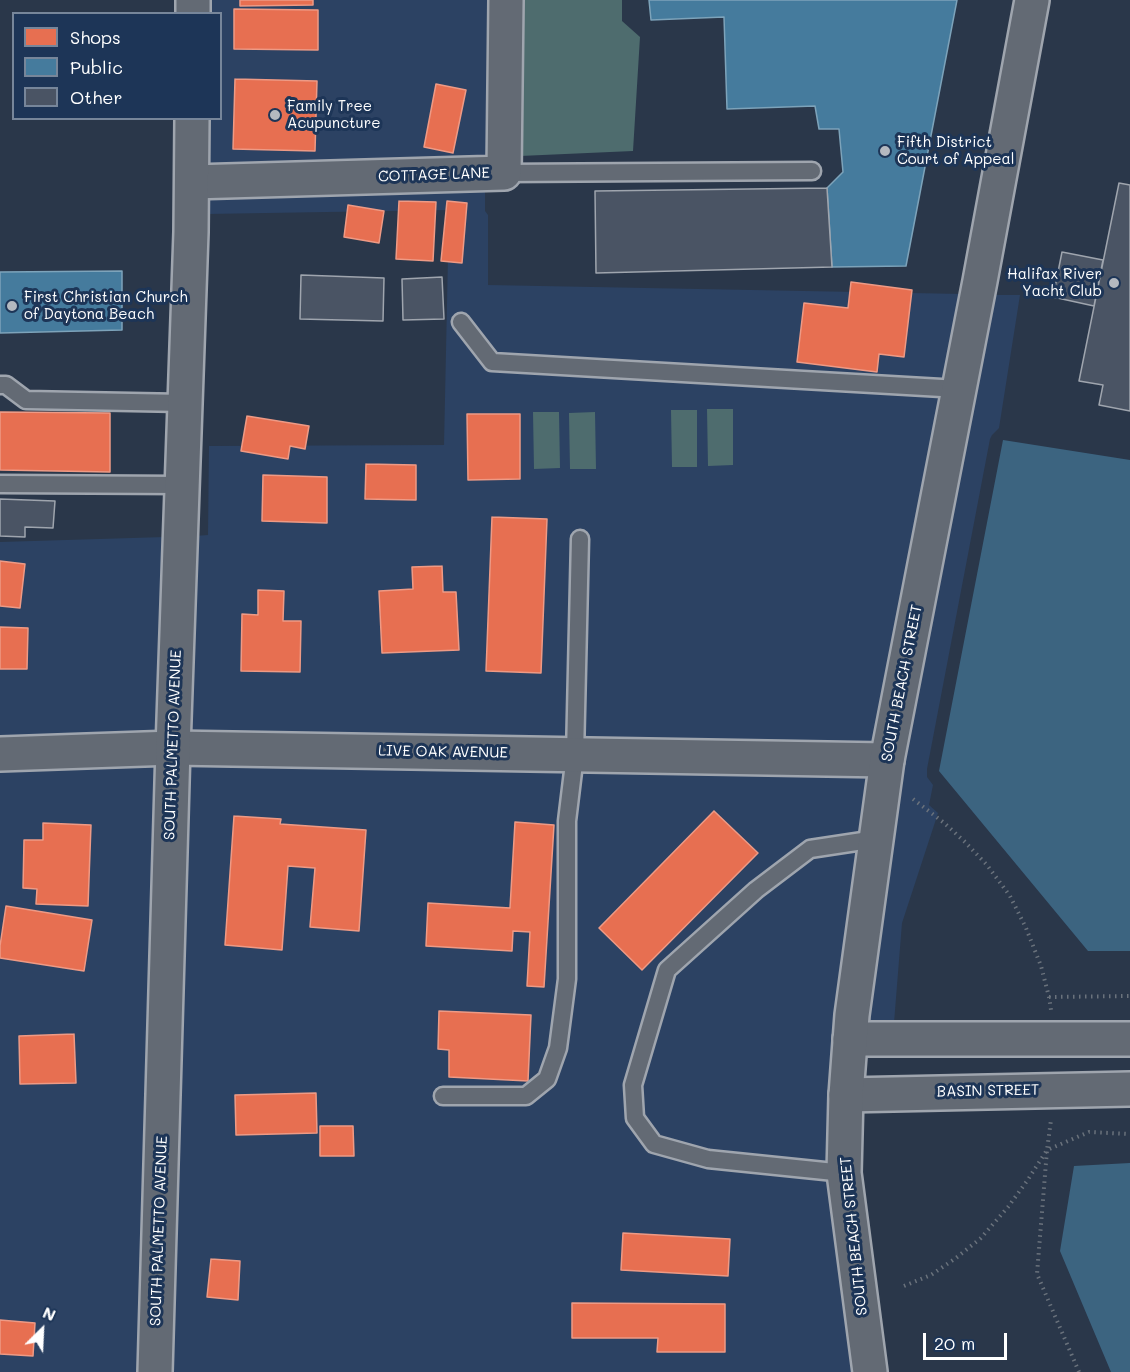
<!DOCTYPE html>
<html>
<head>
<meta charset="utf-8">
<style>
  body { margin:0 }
  #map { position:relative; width:1130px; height:1372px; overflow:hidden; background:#2a374a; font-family:Mali,sans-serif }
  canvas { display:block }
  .legend { position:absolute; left:12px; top:12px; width:210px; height:108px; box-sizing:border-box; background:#1d3557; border:2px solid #77869a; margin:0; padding:8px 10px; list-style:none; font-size:18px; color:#fff }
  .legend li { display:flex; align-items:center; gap:12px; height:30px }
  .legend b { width:30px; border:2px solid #77869a }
  .north { position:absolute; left:12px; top:1300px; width:60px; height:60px; -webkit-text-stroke:4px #1d3557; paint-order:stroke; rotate:24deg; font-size:16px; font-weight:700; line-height:24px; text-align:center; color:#fff }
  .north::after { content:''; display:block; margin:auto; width:21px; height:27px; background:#fff; clip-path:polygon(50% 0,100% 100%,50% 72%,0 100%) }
  .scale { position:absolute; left:923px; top:1333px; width:84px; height:27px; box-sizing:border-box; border:3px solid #fff; border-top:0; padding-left:8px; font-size:18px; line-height:21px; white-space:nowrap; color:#fff; -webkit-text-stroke:4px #1d3557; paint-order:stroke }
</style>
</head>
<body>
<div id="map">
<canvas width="1130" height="1372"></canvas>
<ul class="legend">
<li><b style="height:16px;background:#e76f51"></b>Shops</li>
<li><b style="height:16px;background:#457b9d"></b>Public</li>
<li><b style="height:16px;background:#4a5464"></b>Other</li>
</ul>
<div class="north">N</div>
<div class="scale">20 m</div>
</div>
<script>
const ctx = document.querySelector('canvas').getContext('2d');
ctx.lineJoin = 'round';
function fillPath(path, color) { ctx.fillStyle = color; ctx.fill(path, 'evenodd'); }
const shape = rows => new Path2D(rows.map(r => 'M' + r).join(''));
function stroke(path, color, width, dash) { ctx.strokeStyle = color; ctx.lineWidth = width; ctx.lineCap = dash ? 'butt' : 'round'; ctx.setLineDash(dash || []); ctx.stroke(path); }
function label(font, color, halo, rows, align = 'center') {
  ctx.font = font + ' Mali,sans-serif'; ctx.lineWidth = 6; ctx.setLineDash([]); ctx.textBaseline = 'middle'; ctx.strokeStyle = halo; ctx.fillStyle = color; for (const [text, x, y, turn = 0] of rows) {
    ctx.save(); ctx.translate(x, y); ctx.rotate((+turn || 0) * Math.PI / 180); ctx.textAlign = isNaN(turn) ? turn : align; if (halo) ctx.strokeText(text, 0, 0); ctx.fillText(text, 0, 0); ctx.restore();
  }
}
const built = shape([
  [207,0,487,0,486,158,207,166,207,119,220,118,220,14,207,13],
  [485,190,485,211,488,215,488,285,963,294,875,743,188,732,195,536,208,535,209,446,444,445,449,210,206,214,206,198],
  [992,295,1020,295,999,428,992,435,990,439,927,769,927,777,933,785,929,805,938,813,902,923,894,1023,866,1023,901,761],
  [165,537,159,733,0,738,0,542],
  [158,765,140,1372,0,1372,0,770],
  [187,765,870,775,855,1372,169,1372]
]);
const green = shape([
  [521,0,622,0,622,21,640,37,633,151,520,156],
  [707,409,733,409,733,465,708,466],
  [671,410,697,410,697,467,672,467],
  [533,412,559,412,560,468,534,469],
  [595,412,596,469,570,469,569,413]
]);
const water = shape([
  [1003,440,1130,460,1130,951,1088,951,939,771],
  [1130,1163,1130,1372,1111,1372,1060,1251,1074,1166]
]);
const shops = shape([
  [240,0,313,0,313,5,240,6,240,0],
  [234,9,318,10,318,50,234,49,234,9],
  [235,79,317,81,315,151,233,149,235,79],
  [436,84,466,90,453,153,424,147,436,84],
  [399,201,436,202,433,261,396,259,399,201],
  [447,201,467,203,462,263,441,261,447,201],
  [348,205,384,211,379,243,344,237,348,205],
  [851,282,912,290,904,357,879,354,877,372,797,362,804,303,848,308,851,282],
  [0,412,110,413,110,472,0,470,0,412],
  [467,414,520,414,520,479,468,480,467,414],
  [247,416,309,426,305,449,290,446,288,459,241,451,247,416],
  [366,464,416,465,416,500,365,499,366,464],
  [263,475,327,477,327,523,262,521,263,475],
  [492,517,547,519,541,673,486,671,492,517],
  [0,561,25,564,20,608,0,606,0,561],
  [442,566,443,592,456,592,459,650,382,653,379,591,413,589,412,567,442,566],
  [258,590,284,591,283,621,301,621,300,672,241,671,242,614,258,615,258,590],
  [0,627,28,628,27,669,0,669,0,627],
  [714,811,758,853,642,970,599,928,714,811],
  [234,816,281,819,280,824,366,830,359,931,310,927,315,868,288,866,282,950,225,945,234,816],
  [515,822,554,825,544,987,527,986,530,932,513,931,512,951,426,946,428,903,510,908,515,822],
  [43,823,91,825,88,906,36,904,37,889,23,888,24,840,43,840,43,823],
  [6,906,92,920,84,971,0,958,0,946,6,906],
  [439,1011,531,1015,528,1081,449,1077,449,1050,438,1049,439,1011],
  [74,1034,76,1083,20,1084,19,1036,74,1034],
  [316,1093,317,1133,236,1135,235,1095,316,1093],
  [320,1126,353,1126,354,1156,320,1156,320,1126],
  [623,1233,730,1239,728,1276,621,1270,623,1233],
  [211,1259,240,1261,238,1300,207,1297,211,1259],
  [572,1303,725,1304,725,1352,657,1352,658,1338,572,1338,572,1303],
  [0,1320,35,1323,33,1356,0,1354,0,1320]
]);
const public = shape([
  [649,0,957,0,906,266,832,267,827,188,843,172,839,129,819,129,815,106,727,109,724,17,651,20,649,0],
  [122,271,122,330,0,333,0,272,122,271]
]);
const building = shape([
  [1119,183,1130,185,1130,411,1099,405,1103,385,1079,381,1119,183],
  [827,188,832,267,596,273,595,191,827,188],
  [1062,252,1103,260,1094,306,1053,297,1062,252],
  [301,275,384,278,383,321,300,319,301,275],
  [442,277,444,319,403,320,402,279,442,277],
  [0,499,55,501,53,528,25,527,25,537,0,536,0,499]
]);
const path = shape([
  [913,799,943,822,964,841,987,865,1010,896,1026,928,1041,966,1049,997,1051,1010],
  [1049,997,1130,996],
  [904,1286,931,1275,956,1258,981,1238,1008,1207,1027,1181,1047,1150,1051,1120],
  [1079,1372,1037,1274,1047,1150,1089,1132,1130,1134]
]);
const service = shape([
  [504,173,812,171],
  [461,322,492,362,959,389],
  [0,385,6,385,26,400,184,403],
  [0,484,182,485],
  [443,1096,526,1096,547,1079,558,1048,567,979,567,821,575,755,580,539],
  [844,1173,708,1159,654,1144,635,1118,633,1085,667,970,756,890,810,849,876,839]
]);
const minor = shape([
  [192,182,504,173,506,0],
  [0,754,173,748,887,760],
  [850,1039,1130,1039],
  [846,1095,1130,1089]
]);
const tertiary = shape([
  [193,14,193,0],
  [155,1372,173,748,191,232,192,118],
  [870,1372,844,1173,846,1095,852,1015,887,760,980,281,1032,0]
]);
const markers = [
  [275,115,6,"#b4b9c0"],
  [885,151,6,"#b4b9c0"],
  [1114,283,6,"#b4b9c0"],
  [12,306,6,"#b4b9c0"]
];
const poiNames = [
  ["Family Tree",287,106],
  ["Acupuncture",287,123],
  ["Fifth District",897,142],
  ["Court of Appeal",897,159],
  ["Halifax River",1102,274,"right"],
  ["Yacht Club",1102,291,"right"],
  ["First Christian Church",24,297],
  ["of Daytona Beach",24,314]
];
const streetNames = [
  ["COTTAGE LANE",434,175,-2],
  ["SOUTH BEACH STREET",902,683,-79],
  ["SOUTH PALMETTO AVENUE",173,745,-88],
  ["LIVE OAK AVENUE",443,752,1],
  ["BASIN STREET",988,1091,-1],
  ["SOUTH PALMETTO AVENUE",159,1231,-88],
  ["SOUTH BEACH STREET",854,1236,-96]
];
fillPath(built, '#2c4263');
fillPath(green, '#4e6c6e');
fillPath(water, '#3c6480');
fillPath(shops, '#e76f51');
stroke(shops, '#ee9a85', 1.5);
fillPath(public, '#457b9d');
stroke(public, '#7da3ba', 1.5);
fillPath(building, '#4a5464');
stroke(building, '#9fa5ae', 1.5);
stroke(service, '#9fa5ae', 21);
stroke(minor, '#9fa5ae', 38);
stroke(tertiary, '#9fa5ae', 38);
stroke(path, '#6a727c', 4, [1.5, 4.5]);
stroke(service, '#636a74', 16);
stroke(minor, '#636a74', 33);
stroke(tertiary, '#636a74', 33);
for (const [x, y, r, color] of markers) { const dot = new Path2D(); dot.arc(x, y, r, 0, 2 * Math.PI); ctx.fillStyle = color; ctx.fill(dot); stroke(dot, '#1d3557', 2); }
label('15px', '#fff', '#1d3557', poiNames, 'left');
label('15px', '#fff', '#1d3557', streetNames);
</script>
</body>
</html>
